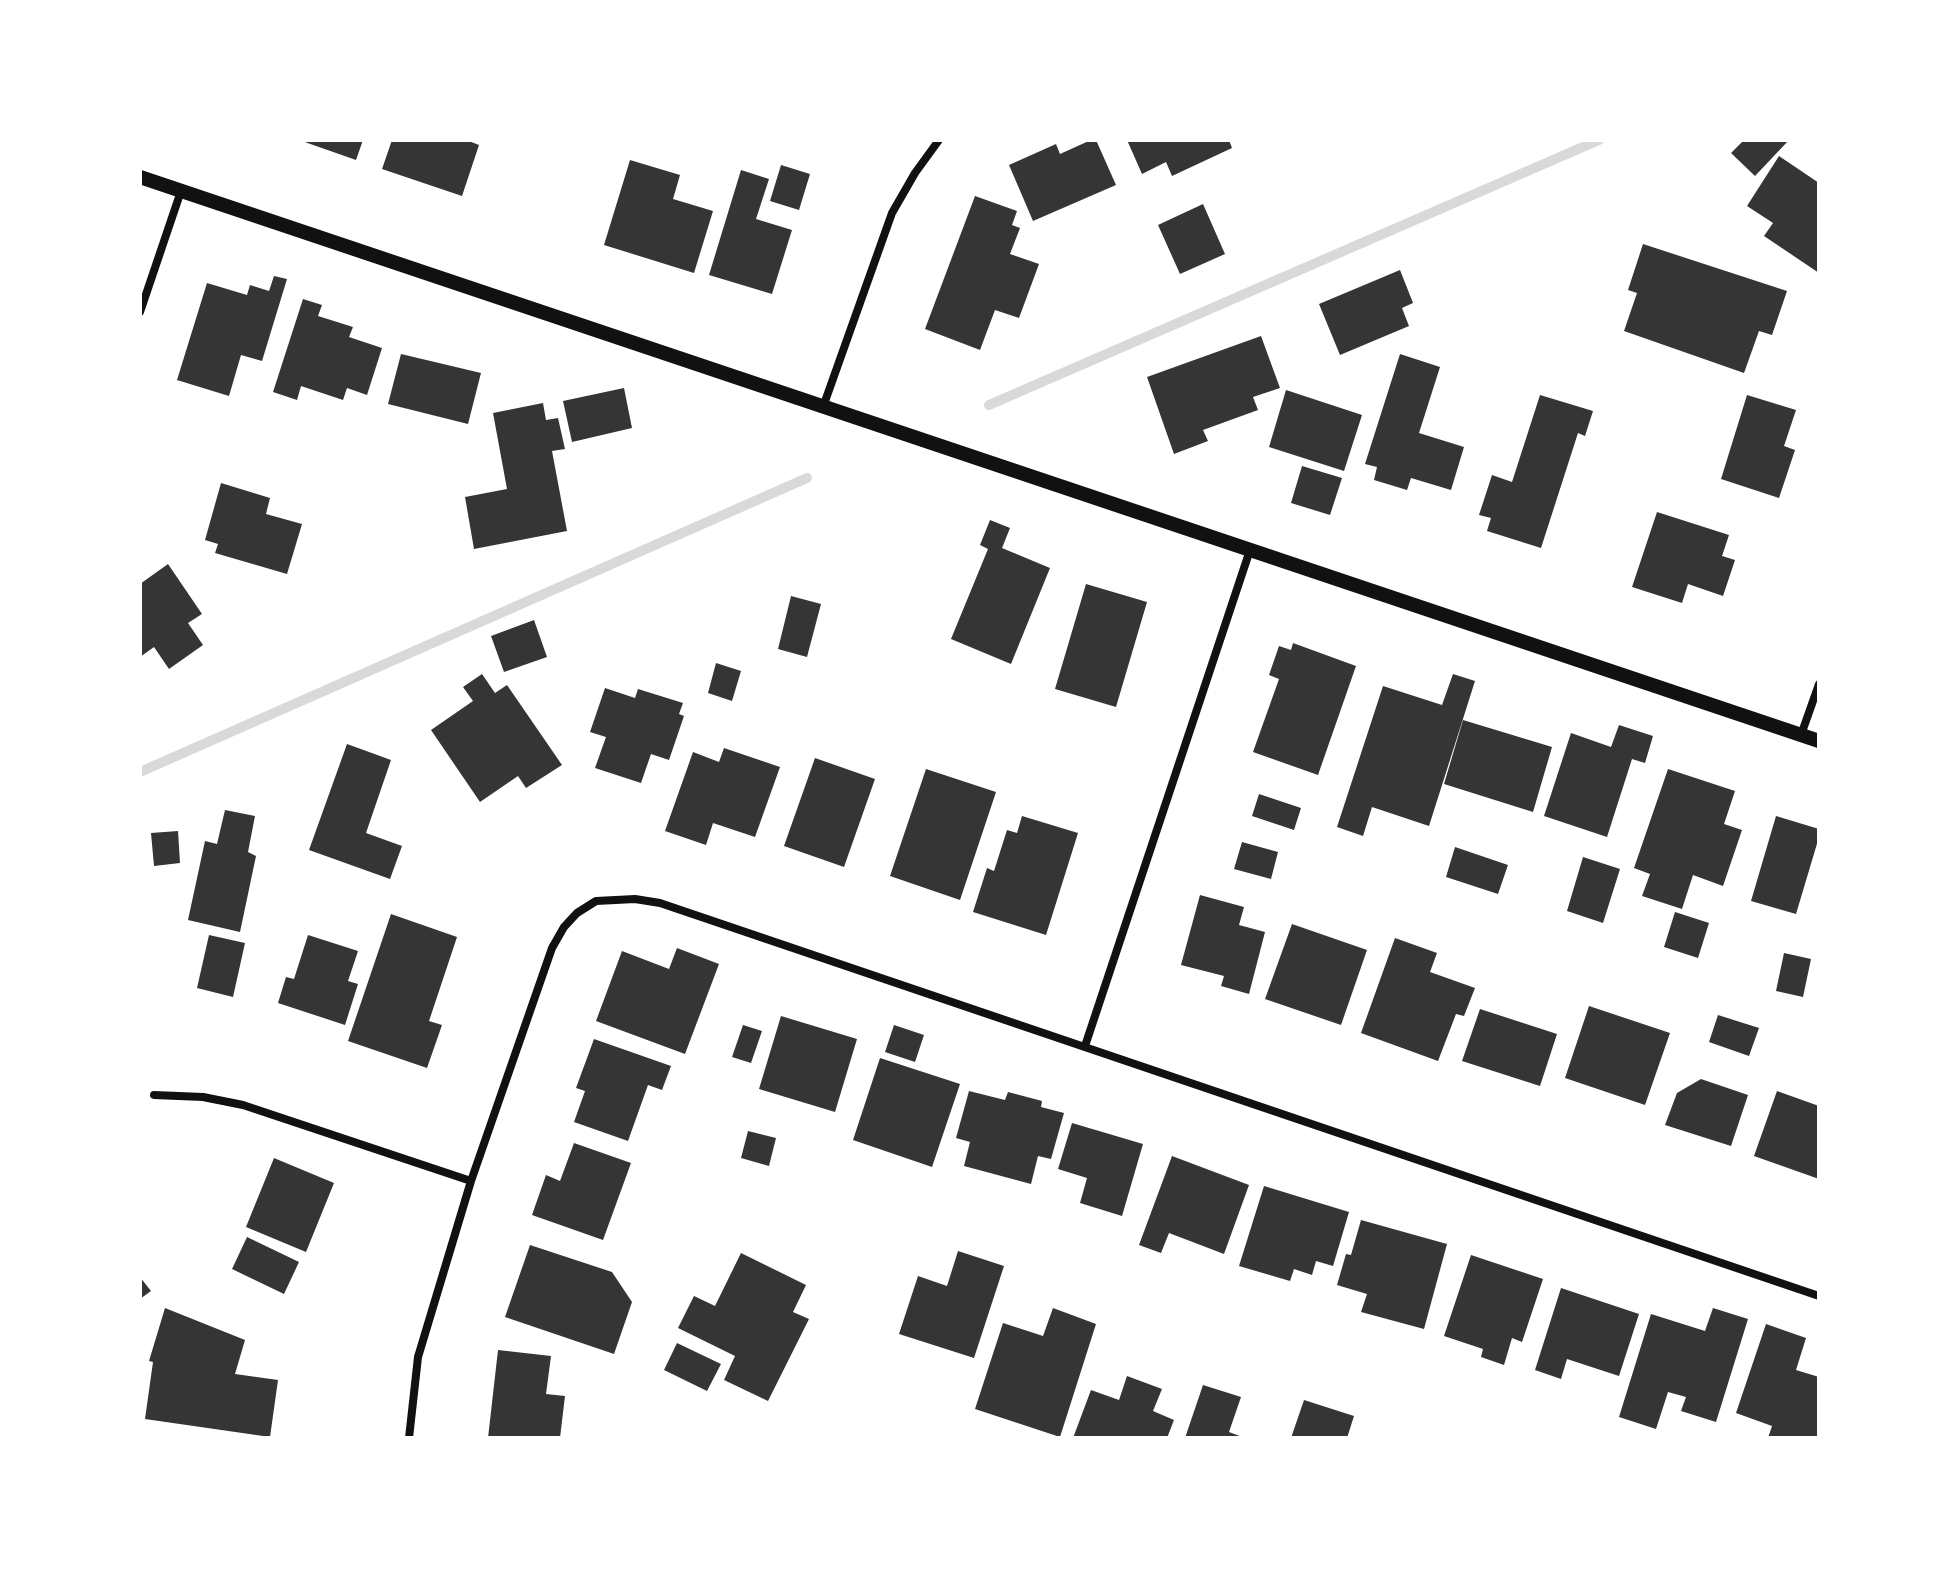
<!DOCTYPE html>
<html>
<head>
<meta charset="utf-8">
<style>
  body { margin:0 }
  #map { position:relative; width:1959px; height:1578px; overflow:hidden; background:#fff; font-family:"Noto Serif",serif }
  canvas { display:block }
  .frame { position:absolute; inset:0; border:142px solid #fff; pointer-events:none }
</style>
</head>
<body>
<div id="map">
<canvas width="1959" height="1578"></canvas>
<div class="frame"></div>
</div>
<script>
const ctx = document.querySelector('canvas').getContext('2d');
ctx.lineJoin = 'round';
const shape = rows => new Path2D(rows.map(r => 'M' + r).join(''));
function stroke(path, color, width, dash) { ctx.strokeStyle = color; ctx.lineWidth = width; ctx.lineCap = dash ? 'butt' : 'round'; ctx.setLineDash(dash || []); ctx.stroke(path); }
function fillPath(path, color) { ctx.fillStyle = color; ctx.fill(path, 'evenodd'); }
const stream = shape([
  [989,405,1599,140],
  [140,772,807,478]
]);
const building = shape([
  [299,140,363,140,356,160],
  [392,140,466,140,479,145,462,196,382,169],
  [1091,140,1096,140,1116,185,1033,221,1009,165,1056,144,1060,154],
  [1127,140,1229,140,1232,148,1172,176,1166,162,1142,174],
  [1744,140,1789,140,1755,176,1731,153],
  [1779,156,1819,183,1819,273,1764,236,1773,223,1747,206],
  [630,160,680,175,673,199,713,211,694,273,604,245],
  [781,165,810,174,799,210,770,201],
  [741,170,769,179,756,219,792,230,772,294,709,275],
  [975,196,1017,211,1012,225,1020,228,1010,254,1039,264,1019,318,995,310,980,350,925,329],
  [1203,204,1225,254,1180,274,1158,225],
  [1643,244,1787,291,1772,335,1759,331,1744,373,1624,331,1637,293,1628,290],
  [1400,270,1413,303,1402,308,1409,326,1340,355,1319,304],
  [274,276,287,279,262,361,241,355,229,396,177,380,207,283,247,295,250,285,269,291],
  [303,299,322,305,318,316,353,327,349,337,382,348,367,395,347,388,343,400,301,386,297,400,273,392],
  [1261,336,1280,388,1253,397,1258,410,1203,430,1208,441,1174,454,1147,377],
  [401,354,481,373,468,424,388,404],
  [1400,354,1440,367,1419,433,1464,447,1451,490,1411,478,1407,490,1374,480,1377,467,1365,464],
  [624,388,632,428,572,442,563,401],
  [1286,390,1362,415,1344,471,1269,447],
  [1540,395,1593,411,1585,436,1578,433,1541,548,1487,531,1491,518,1479,515,1492,475,1512,482],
  [1747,395,1796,410,1784,446,1795,450,1779,498,1721,479],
  [543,403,546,420,558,418,565,449,552,451,567,531,474,549,465,497,507,489,493,413],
  [1302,466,1342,478,1330,515,1291,503],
  [221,483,270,498,266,514,302,524,287,574,215,553,218,544,205,540],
  [1657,512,1729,535,1722,556,1735,560,1723,596,1688,584,1682,603,1632,587],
  [990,520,1010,528,1002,548,1050,568,1011,664,951,639,988,549,980,545],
  [168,564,202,614,188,623,203,645,169,669,154,647,140,657,140,584],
  [1086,584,1147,602,1116,707,1055,689],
  [791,596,821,604,807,657,778,649],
  [534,620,547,657,504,672,491,636],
  [1293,643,1356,666,1318,775,1253,752,1279,679,1269,675,1279,646,1291,650],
  [716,663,741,671,732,701,708,693],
  [482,674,495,693,507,685,562,765,526,788,518,776,480,802,431,730,473,701,463,687],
  [1453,674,1475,681,1429,826,1372,807,1363,836,1337,827,1383,686,1442,705],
  [605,688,635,698,638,689,683,703,679,714,684,716,669,760,651,754,641,783,595,768,606,737,590,732],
  [1463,720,1552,747,1533,812,1444,784],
  [1619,725,1653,736,1645,763,1632,759,1607,837,1544,816,1571,733,1611,747],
  [347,744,391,760,366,833,402,846,390,879,309,850],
  [724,748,780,767,755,837,713,823,706,845,665,831,693,752,719,762],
  [815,758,875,779,844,867,784,846],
  [926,769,996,792,960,900,890,876],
  [1668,769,1735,791,1724,824,1742,830,1723,886,1693,875,1682,909,1642,896,1650,874,1634,868],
  [1259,794,1301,808,1294,830,1252,816],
  [225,810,255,816,248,852,256,856,240,932,188,920,205,841,217,844],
  [1022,816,1078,833,1046,935,973,912,987,868,994,871,1007,830,1017,833],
  [1776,816,1819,829,1819,837,1796,914,1751,901],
  [178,831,180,863,154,866,151,833],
  [1242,842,1278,852,1271,879,1234,869],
  [1455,847,1508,865,1498,894,1446,877],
  [1583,857,1620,869,1603,923,1567,911],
  [1200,895,1244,907,1239,925,1265,932,1249,994,1221,986,1224,976,1181,965],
  [1675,912,1709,923,1698,958,1664,947],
  [391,914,457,937,429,1021,442,1025,427,1068,348,1041],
  [1292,924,1367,950,1341,1025,1265,999],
  [209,935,245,943,233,997,197,988],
  [308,935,358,951,348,981,358,984,345,1025,278,1003,286,977,294,979],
  [1395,938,1437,953,1430,972,1475,988,1464,1016,1456,1014,1438,1061,1361,1033],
  [677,948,719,964,685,1054,596,1021,622,951,669,969],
  [1784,953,1811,959,1803,997,1776,991],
  [1589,1006,1670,1033,1645,1105,1565,1078],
  [1480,1009,1557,1034,1540,1086,1462,1061],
  [1718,1015,1759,1028,1749,1056,1709,1042],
  [781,1016,857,1039,835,1112,759,1089],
  [743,1025,762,1031,751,1063,732,1057],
  [894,1025,924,1035,915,1062,885,1052],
  [594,1039,671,1066,662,1090,648,1085,628,1141,574,1122,585,1091,576,1088],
  [880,1058,960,1084,932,1167,853,1140],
  [1701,1079,1748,1095,1731,1146,1665,1125,1677,1093],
  [969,1091,1005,1100,1008,1092,1042,1101,1041,1107,1064,1113,1051,1159,1038,1156,1031,1184,964,1166,970,1142,956,1138],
  [1777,1091,1819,1106,1819,1179,1754,1156],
  [1072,1123,1143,1144,1122,1216,1080,1203,1087,1178,1058,1169],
  [748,1131,776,1138,769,1166,741,1158],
  [574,1143,631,1163,603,1240,532,1215,546,1175,560,1181],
  [1172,1156,1249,1185,1224,1254,1169,1233,1161,1253,1139,1245],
  [274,1158,334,1183,306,1252,246,1227],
  [1264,1186,1349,1212,1333,1266,1316,1261,1312,1275,1294,1269,1290,1281,1239,1266],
  [1361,1220,1447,1244,1424,1329,1361,1312,1367,1294,1337,1285,1346,1254,1351,1255],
  [247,1237,299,1262,284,1294,232,1269],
  [530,1245,612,1272,632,1302,614,1354,505,1317],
  [958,1251,1004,1266,974,1358,899,1334,918,1276,947,1286],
  [741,1253,806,1285,793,1312,809,1319,768,1401,724,1380,735,1356,678,1328,694,1296,715,1306],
  [1471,1255,1543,1279,1522,1342,1512,1338,1504,1365,1481,1357,1483,1349,1444,1336],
  [140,1277,151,1291,140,1299],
  [1561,1288,1639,1314,1619,1376,1567,1359,1561,1379,1535,1370],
  [165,1308,245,1340,235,1374,278,1380,270,1437,145,1419,153,1362,149,1361],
  [1053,1308,1096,1324,1060,1437,975,1409,1003,1323,1043,1336],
  [1713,1308,1748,1319,1716,1422,1681,1411,1686,1397,1668,1392,1656,1429,1619,1417,1651,1314,1705,1331],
  [1766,1324,1806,1338,1796,1370,1819,1377,1819,1438,1768,1438,1772,1426,1736,1413],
  [677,1343,721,1364,707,1391,664,1370],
  [498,1350,551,1356,546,1394,565,1396,560,1438,488,1438],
  [1127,1376,1162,1389,1153,1411,1174,1420,1167,1438,1073,1438,1091,1390,1119,1400],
  [1203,1385,1241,1397,1229,1432,1245,1438,1185,1438],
  [1304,1400,1354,1416,1347,1438,1291,1438]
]);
const minor = shape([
  [140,312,181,191],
  [823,407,892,213,915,173,939,140],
  [1801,735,1819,684],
  [1085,1046,1250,550],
  [154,1095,203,1097,243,1105,471,1181],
  [409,1438,418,1357,471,1181,552,948,564,927,577,913,596,901,635,899,660,903,1819,1296]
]);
const tertiary = shape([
  [140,177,1819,741]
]);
stroke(stream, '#d9d9d9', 10);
fillPath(building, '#353535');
stroke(minor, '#111', 8);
stroke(tertiary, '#111', 14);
</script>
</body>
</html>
